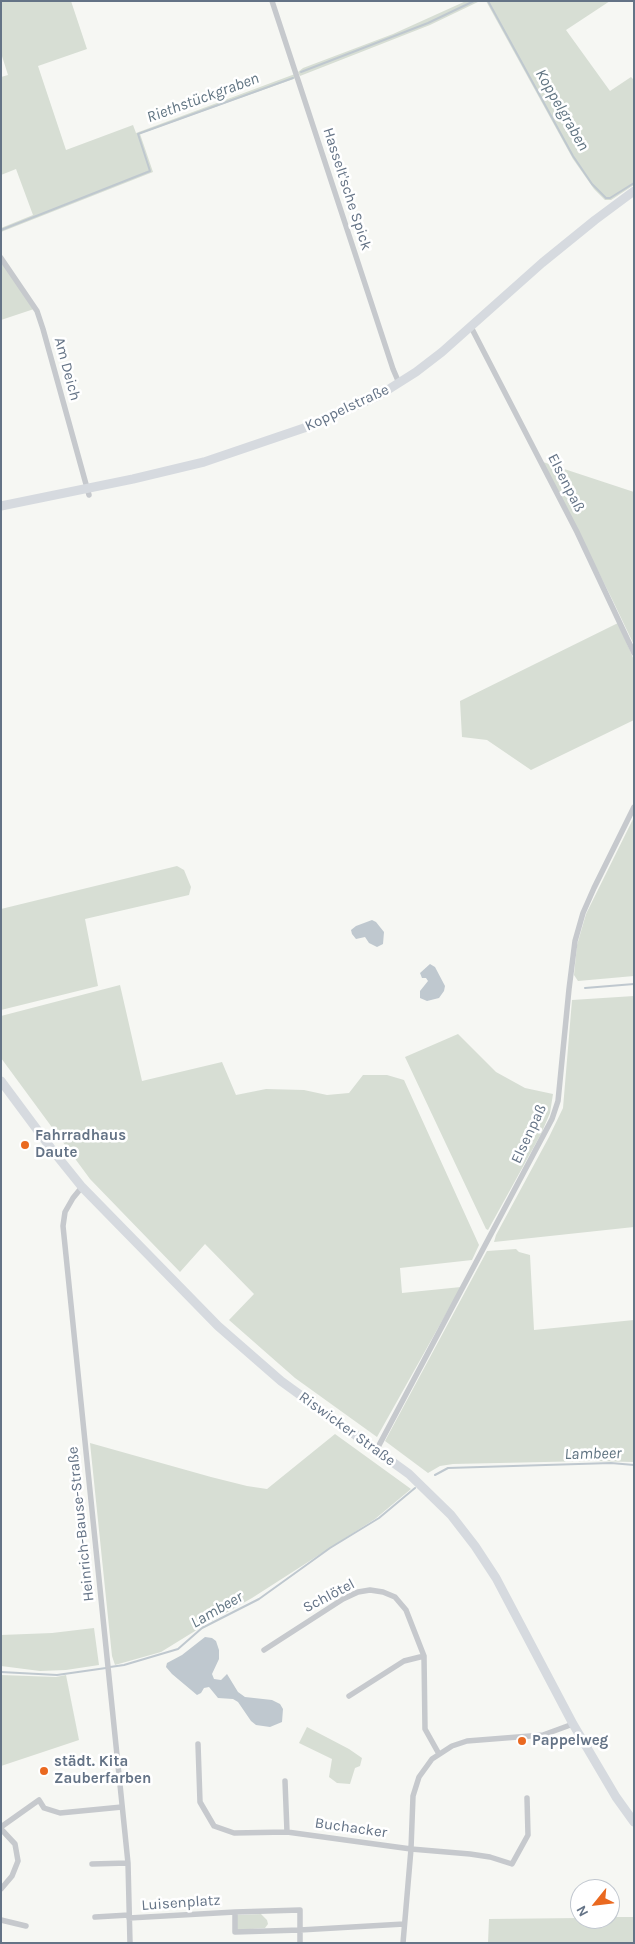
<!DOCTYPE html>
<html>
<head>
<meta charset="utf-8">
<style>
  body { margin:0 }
  #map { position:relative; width:635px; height:1944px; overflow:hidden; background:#f6f7f3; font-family:Karla,sans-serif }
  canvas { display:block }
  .frame { position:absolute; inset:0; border:2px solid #647386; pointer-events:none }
  .north { position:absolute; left:570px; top:1879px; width:50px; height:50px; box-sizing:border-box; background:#fff; border:1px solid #c1c7cf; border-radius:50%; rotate:241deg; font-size:14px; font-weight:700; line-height:20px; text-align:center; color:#647386 }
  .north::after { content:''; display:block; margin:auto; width:18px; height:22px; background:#ea6920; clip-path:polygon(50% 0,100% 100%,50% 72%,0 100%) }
</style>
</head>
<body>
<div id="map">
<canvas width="635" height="1944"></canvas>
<div class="frame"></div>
<div class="north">N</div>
</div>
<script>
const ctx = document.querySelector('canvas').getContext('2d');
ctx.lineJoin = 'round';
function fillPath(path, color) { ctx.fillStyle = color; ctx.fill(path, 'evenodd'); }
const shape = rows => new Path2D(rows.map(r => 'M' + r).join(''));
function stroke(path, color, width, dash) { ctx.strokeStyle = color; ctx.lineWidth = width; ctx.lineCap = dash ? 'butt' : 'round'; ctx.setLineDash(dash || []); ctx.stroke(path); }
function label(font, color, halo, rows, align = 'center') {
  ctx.font = font + ' Karla,sans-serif'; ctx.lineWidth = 5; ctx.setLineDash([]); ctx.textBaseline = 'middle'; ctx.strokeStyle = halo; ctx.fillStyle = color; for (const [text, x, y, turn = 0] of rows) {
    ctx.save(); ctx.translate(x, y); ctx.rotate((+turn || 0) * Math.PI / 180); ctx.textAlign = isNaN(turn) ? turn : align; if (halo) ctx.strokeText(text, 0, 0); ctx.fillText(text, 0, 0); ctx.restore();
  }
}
const green = shape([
  [1,1,71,1,87,49,38,66,66,150,133,125,136,133,295,74,296,78,140,134,153,172,1,232,1,228,33,215,16,169,1,175,1,77,8,75,1,53],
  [466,1,480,1,430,25,300,76,298,72,303,68,393,34],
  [486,1,610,1,566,30,610,91,631,77,634,80,634,185,611,200,605,200,594,189,573,159],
  [1,262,34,309,1,320],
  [543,462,634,492,634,645,612,599],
  [618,623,634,660,634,720,531,770,487,740,462,737,460,701],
  [634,817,634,976,578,981,574,975,577,945,586,914],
  [177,866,184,870,191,887,189,895,85,919,98,986,1,1010,1,909],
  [120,985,142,1081,222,1062,236,1095,266,1089,304,1090,327,1095,349,1093,363,1075,387,1075,404,1080,479,1245,472,1260,400,1268,402,1293,461,1287,377,1437,295,1378,229,1320,254,1294,205,1244,180,1272,90,1179,1,1058,1,1016],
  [634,996,634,1227,494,1242,496,1235,549,1137,563,1108,572,1000],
  [458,1034,496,1072,525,1088,553,1094,550,1113,541,1134,488,1230,486,1229,405,1057],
  [516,1249,519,1252,530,1255,534,1330,634,1320,634,1462,590,1461,453,1464,440,1466,428,1473,385,1441,487,1251],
  [335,1434,411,1489,375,1519,252,1598,208,1623,161,1652,115,1665,112,1656,90,1443,211,1477,247,1486,267,1489],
  [94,1628,99,1665,66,1670,40,1671,1,1666,1,1635,52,1633],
  [1,1675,56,1677,66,1675,79,1740,1,1766],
  [307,1727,349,1749,362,1758,360,1766,355,1768,350,1784,337,1783,329,1777,332,1759,299,1743],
  [261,1914,267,1920,268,1924,265,1928,237,1930,237,1915],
  [610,1917,634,1917,634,1943,488,1943,489,1919,580,1918,610,1919]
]);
const water = shape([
  [372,920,376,922,384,932,383,944,377,947,369,943,365,937,356,939,352,934,351,930,356,926],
  [430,964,435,967,445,986,444,991,439,998,427,1001,420,998,420,991,428,981,426,978,422,978,420,973],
  [205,1637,212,1638,216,1641,219,1650,219,1659,212,1674,214,1679,221,1680,227,1674,238,1692,245,1697,272,1700,280,1704,283,1709,282,1722,270,1727,256,1725,251,1721,238,1702,233,1699,218,1698,209,1687,204,1688,201,1693,197,1695,172,1674,166,1667,167,1663,182,1655]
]);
const stream = shape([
  [488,1,573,156,592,184,606,198,610,198,634,183],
  [301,72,428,23,474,1],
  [1,230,150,171,138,134,293,78],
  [585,988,634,984],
  [435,1475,448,1468,611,1463,634,1465],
  [110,1667,124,1665,178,1649,202,1628,259,1599,330,1548,379,1518,415,1488],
  [1,1672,57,1675,106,1668]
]);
const street = shape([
  [272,1,393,369,399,383],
  [1,258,37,311,43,329,89,495],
  [471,327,577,532,634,653],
  [82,1187,73,1198,65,1212,63,1226,128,1863,130,1943],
  [377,1449,552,1119,558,1101,569,989,575,941,583,913,594,888,634,807],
  [264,1650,343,1599,358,1592,370,1590,383,1592,395,1597,406,1610,424,1656,425,1729,439,1754],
  [349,1696,404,1661,424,1656],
  [198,1744,200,1802,214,1826,234,1833,287,1832,411,1849,470,1854,490,1857,512,1864,528,1835,527,1798],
  [285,1781,287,1832],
  [1,1827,39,1800,44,1808,60,1813,122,1807],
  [1,1829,15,1844,18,1861,12,1876,1,1889],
  [92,1864,128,1863],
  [95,1917,129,1915],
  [129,1918,235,1912],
  [1,1920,26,1926],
  [300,1943,300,1910,235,1912,235,1932,300,1930,404,1924],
  [403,1943,411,1849,413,1796,419,1777,432,1759,452,1746,467,1741,543,1735,573,1724]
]);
const secondary = shape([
  [1,506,133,479,204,462,304,428,378,396,416,372,442,352,542,263,595,220,634,191],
  [1,1081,53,1151,82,1187,218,1326,281,1381,409,1474,451,1515,475,1546,496,1578,573,1724,616,1797,634,1822]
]);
const markers = [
  [25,1145,5,"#ea6920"],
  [522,1741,5,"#ea6920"],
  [44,1771,5,"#ea6920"]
];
const streetNames = [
  ["Hasselt'sche Spick",347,189,72],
  ["Am Deich",67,369,75],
  ["Koppelstraße",347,408,-25],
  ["Elsenpaß",566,483,63],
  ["Elsenpaß",529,1134,-65],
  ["Riswicker Straße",347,1429,36],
  ["Heinrich-Bause-Straße",81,1524,-96],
  ["Schlötel",329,1596,-28],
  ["Buchacker",351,1828,8],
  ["Luisenplatz",181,1903,-4]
];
const poiNames = [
  ["Fahrradhaus",35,1136],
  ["Daute",35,1153],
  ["Pappelweg",532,1741],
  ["städt. Kita",54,1762],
  ["Zauberfarben",54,1779]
];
const waterNames = [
  ["Riethstückgraben",203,98,-20],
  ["Koppelgraben",562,110,60],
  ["Lambeer",593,1454,-1],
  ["Lambeer",217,1610,-30]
];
fillPath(green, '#d7ded4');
fillPath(water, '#bfc8cf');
stroke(stream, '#bfc8cf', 2);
stroke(street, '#c6c9cd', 5.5);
stroke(secondary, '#d6dadf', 9);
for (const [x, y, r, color] of markers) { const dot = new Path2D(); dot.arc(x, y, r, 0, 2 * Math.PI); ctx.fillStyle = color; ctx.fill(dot); stroke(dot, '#fff', 2); }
label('15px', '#647386', '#fff', streetNames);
label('bold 15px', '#647386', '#fff', poiNames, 'left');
label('italic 16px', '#607482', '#fff', waterNames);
</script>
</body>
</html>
